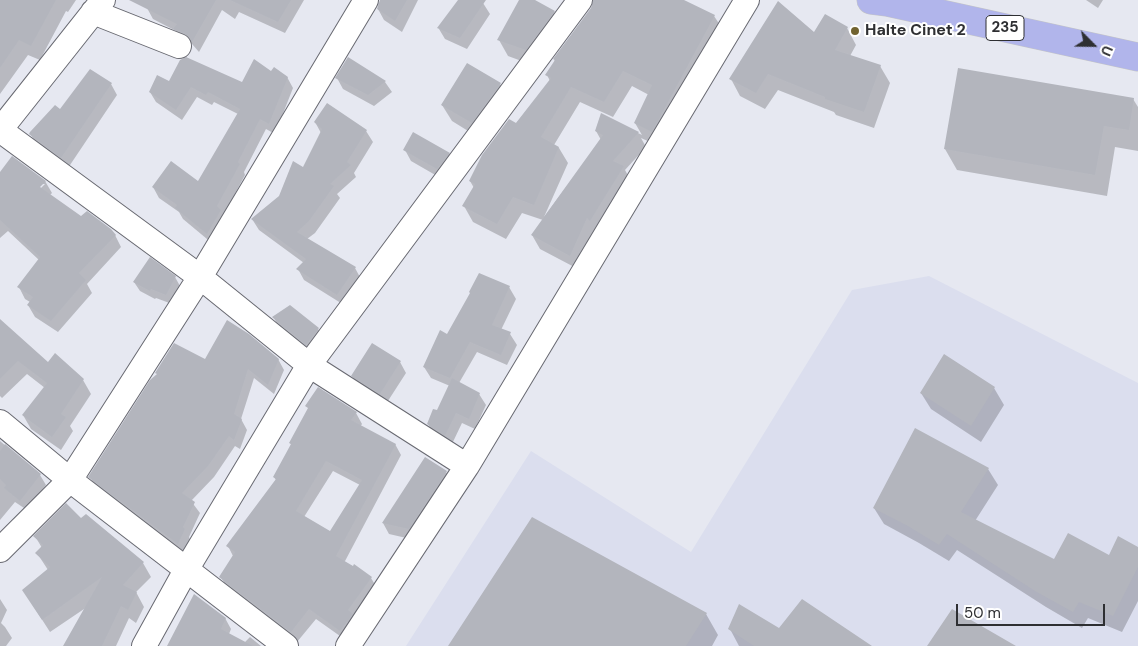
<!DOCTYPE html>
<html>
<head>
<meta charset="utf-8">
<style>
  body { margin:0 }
  #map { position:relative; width:1138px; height:646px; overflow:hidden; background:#e6e8f1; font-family:"DM Sans",sans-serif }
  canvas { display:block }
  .north { position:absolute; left:1068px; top:20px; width:50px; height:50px; -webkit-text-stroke:4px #fff; paint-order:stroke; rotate:113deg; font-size:14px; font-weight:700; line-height:20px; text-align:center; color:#2e2f32 }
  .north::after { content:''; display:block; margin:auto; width:18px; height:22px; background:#2e2f32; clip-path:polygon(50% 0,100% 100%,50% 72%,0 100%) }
  .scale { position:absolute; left:956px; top:604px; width:149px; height:22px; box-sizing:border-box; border:2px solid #2e2f32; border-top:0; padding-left:6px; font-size:15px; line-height:18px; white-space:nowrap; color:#2e2f32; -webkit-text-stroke:4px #fff; paint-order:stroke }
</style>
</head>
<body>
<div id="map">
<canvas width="1138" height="646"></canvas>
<div class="north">U</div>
<div class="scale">50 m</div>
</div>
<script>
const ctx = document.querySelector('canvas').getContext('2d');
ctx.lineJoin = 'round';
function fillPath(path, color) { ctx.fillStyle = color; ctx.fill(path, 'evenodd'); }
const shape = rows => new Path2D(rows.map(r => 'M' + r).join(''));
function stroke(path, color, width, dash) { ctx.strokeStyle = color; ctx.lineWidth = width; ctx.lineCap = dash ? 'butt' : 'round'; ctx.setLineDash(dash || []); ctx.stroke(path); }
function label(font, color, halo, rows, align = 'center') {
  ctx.font = font + ' "DM Sans",sans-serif'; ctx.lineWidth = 4; ctx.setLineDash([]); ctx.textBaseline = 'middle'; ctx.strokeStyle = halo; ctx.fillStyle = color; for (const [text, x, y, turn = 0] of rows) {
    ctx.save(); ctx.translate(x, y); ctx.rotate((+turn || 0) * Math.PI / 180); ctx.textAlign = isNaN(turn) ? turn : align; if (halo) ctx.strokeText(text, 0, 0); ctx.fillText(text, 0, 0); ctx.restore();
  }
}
const built = shape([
  [929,276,1138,383,1138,646,406,646,531,451,691,552,852,290]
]);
const shadow = shape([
  [0,0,76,0,68,12,66,11,40,60,28,55,0,94],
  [150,0,304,0,285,33,239,12,235,19,222,10,199,52,192,44,181,40,176,31,153,19,147,8],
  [381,0,418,0,402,32,384,20,378,9],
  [459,0,478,0,483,3,490,14,467,49,445,39,439,29],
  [520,0,532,0,554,12,563,28,535,66,508,56,499,40],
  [595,0,681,0,714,16,724,31,661,147,641,138,646,147,625,170,631,181,578,269,540,249,532,235,543,220,522,213,506,239,473,222,464,206,474,188,470,181,550,81,547,75,555,61,554,60,592,9],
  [632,86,649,95,635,123,642,135,602,115,596,131,601,140,544,217,568,163,559,148,554,145,580,102,613,117],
  [1086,0,1103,0,1098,8],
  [847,28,856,45,850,56,880,66,890,83,874,128,836,115,834,112,778,90,765,109,740,96,731,79,814,34],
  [348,59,385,82,392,92,374,106,343,89,337,78],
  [271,73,287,77,293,88,275,134,266,129,244,172,245,175,223,216,226,221,213,244,183,219,179,212,159,198,153,187,199,183,238,114,214,102,212,105,197,97,182,120,156,102,150,92,170,82,243,84],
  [111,84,117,95,68,168,37,146,31,135,60,111],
  [500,84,510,100,481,139,452,121,442,105],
  [1133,99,1138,107,1138,151,1115,147,1107,196,957,170,945,149],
  [315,122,366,131,373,142,354,173,356,177,337,194,340,198,315,233,307,239,355,268,361,279,344,305,304,280,298,269,304,263,259,230,252,219,280,196,303,169,321,133],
  [405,150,449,154,455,165,444,180,411,161],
  [0,174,45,181,52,193,50,195,82,218,115,235,121,247,87,284,92,293,58,332,35,317,28,305,30,302,25,299,19,287,39,260,8,231,0,238],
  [41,184,45,184,37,192],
  [175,277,180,286,172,304,156,298,155,299,140,291,134,282],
  [509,287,516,299,501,330,510,334,517,345,507,365,477,352,459,383,479,394,486,405,475,429,462,423,451,446,434,435,428,424,437,412,450,386,431,378,424,367,447,335],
  [290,306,318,329,325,340,313,356,280,329,274,318],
  [0,328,48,364,83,380,91,394,70,426,73,431,61,450,31,429,23,415,45,388,27,374,2,398,0,396],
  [944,356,994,388,1004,405,981,442,931,409,921,393],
  [278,359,284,370,274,394,254,378,241,419,247,430,240,449,235,446,214,477,191,501,200,513,189,537,190,540,184,553,96,487,90,477,206,360],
  [400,362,406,373,386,404,359,387,352,376],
  [356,413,362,424,360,427,395,444,401,455,344,563,371,578,377,588,347,641,316,619,297,642,227,588,221,577,233,556,228,546,276,480,274,477,292,445,290,443],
  [333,471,360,485,331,533,304,517],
  [0,441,40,475,46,485,27,510,15,502,0,520],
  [988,469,998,485,975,521,1054,560,1109,557,1138,548,1138,601,1122,632,1088,618,1082,628,1046,607,957,550,949,561,919,543,884,524,874,508],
  [446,472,453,483,415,540,389,534,383,523],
  [81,520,143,563,151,577,136,592,144,607,136,623,129,618,116,646,65,646,87,607,50,632,32,604,48,570,37,553,42,548,35,536],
  [0,599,7,610,1,623,5,627,12,638,6,646,0,646],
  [706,614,718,635,712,646,450,646],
  [225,618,231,629,229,634,244,643,250,637,261,646,168,646],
  [730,629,869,646,739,646]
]);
const building = shape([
  [0,0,56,0,31,46,19,40,0,68],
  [129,0,216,0,192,42,189,37,184,33,173,29,177,24],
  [230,0,291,0,278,22],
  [380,0,407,0,395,21,377,9],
  [458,0,486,0,460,38,437,28],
  [519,0,535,0,555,11,526,50,497,40],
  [593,0,684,0,715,15,652,132,634,123,652,85,623,71,604,102,571,87,541,137,559,147,534,205,513,197,497,224,462,206,475,184,469,181,482,155,509,119,516,123,551,78,545,75,555,60,553,59,591,8],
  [778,1,814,32,825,14,848,27,835,50,881,65,864,112,825,99,825,97,768,74,756,93,729,79],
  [186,57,242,82,254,59,271,71,274,67,288,77,269,124,260,119,238,162,240,164,217,206,221,210,207,234,175,208,177,205,152,187,171,161,198,181,240,109,208,92,206,95,191,87,176,110,149,92,157,75,169,81,180,60],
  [348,57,386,81,368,95,335,78],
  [467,63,501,83,472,123,441,105],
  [958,68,1134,98,1129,130,1104,126,1095,175,944,149],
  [90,69,112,83,61,158,29,134,30,132,55,105,60,109],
  [327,103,367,130,347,162,351,165,330,184,334,186,309,221,297,232,356,267,337,295,296,269,306,259,251,219,279,196,293,161,303,167,322,129,314,122],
  [601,113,639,132,613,161,624,166,590,221,587,218,570,256,531,235,603,135,595,131],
  [413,132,450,153,437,169,403,150],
  [12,156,46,181,40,187,81,216,87,211,111,229,116,235,79,273,86,280,51,321,27,305,33,297,17,287,40,257,0,220,0,172],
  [150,257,176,276,166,295,151,289,150,291,133,282],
  [479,273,510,286,492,325,511,332,501,355,470,342,450,378,423,367,440,330,447,334,470,293,469,292],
  [290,305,319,328,306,345,272,317],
  [0,319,48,362,55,353,84,379,61,414,66,417,52,437,22,415,47,383,18,361,0,379],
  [227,320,249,334,279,359,268,385,248,369,234,414,242,419,234,440,229,436,208,466,182,493,195,502,183,527,185,529,178,544,88,477,150,380,157,374,155,373,174,343,205,359],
  [372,343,401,361,380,394,351,376],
  [944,354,995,387,971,426,920,393],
  [452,378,480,393,469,419,456,413,445,436,427,424,433,409,437,410],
  [318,387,357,412,351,420,396,444,336,556,353,566,354,564,372,577,348,610,353,614,340,631,309,609,291,632,219,577,235,552,226,546,276,479,273,477,291,444,289,443,308,408,305,406],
  [326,461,362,480,330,531,296,511],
  [915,428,989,468,961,512,1054,559,1068,533,1109,555,1118,536,1138,547,1138,567,1113,616,1079,602,1073,612,1035,591,947,534,939,545,908,526,873,508],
  [5,444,41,474,20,501,4,488,6,485,0,479,0,451],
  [425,457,447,471,409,529,382,523],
  [66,503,81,518,86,514,144,562,123,585,137,592,128,610,121,606,102,646,63,646,102,577,42,620,22,590,50,567,35,553,43,545,33,536],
  [532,517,707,613,686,646,448,646],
  [194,594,226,618,221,629,253,646,167,646],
  [802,599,872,646,754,646,728,629,739,604,779,628],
  [952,609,1016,646,927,646]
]);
const minor = shape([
  [93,12,179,46],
  [0,130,200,277,309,365,467,466],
  [0,130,103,0],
  [0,422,70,480,286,646],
  [0,550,70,480,200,277,366,0],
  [144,646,186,570,309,365,580,0],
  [348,646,467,466,747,0]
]);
const primary = shape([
  [871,0,887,2,1138,57]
]);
const markers = [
  [855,31,5,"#716330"]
];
const shields = [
  [1005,28,38]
];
const shieldNames = [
  ["235",1005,28]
];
const poiNames = [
  ["Halte Cinet 2",865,31]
];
fillPath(built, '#dbdeee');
fillPath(shadow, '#0003');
fillPath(building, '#b3b5bd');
stroke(minor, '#686971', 26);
stroke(primary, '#c4c5c6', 29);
stroke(minor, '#fff', 24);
stroke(primary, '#b1b5eb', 28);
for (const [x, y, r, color] of markers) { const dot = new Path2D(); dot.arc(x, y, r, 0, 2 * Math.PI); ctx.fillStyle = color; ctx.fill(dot); stroke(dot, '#fff', 2); }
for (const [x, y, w] of shields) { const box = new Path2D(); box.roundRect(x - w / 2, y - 12.5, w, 25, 4); ctx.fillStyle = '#fff'; ctx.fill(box); stroke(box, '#2e2f32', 1); }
label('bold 15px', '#2e2f32', null, shieldNames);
label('bold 16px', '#2e2f32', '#fff', poiNames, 'left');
</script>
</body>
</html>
